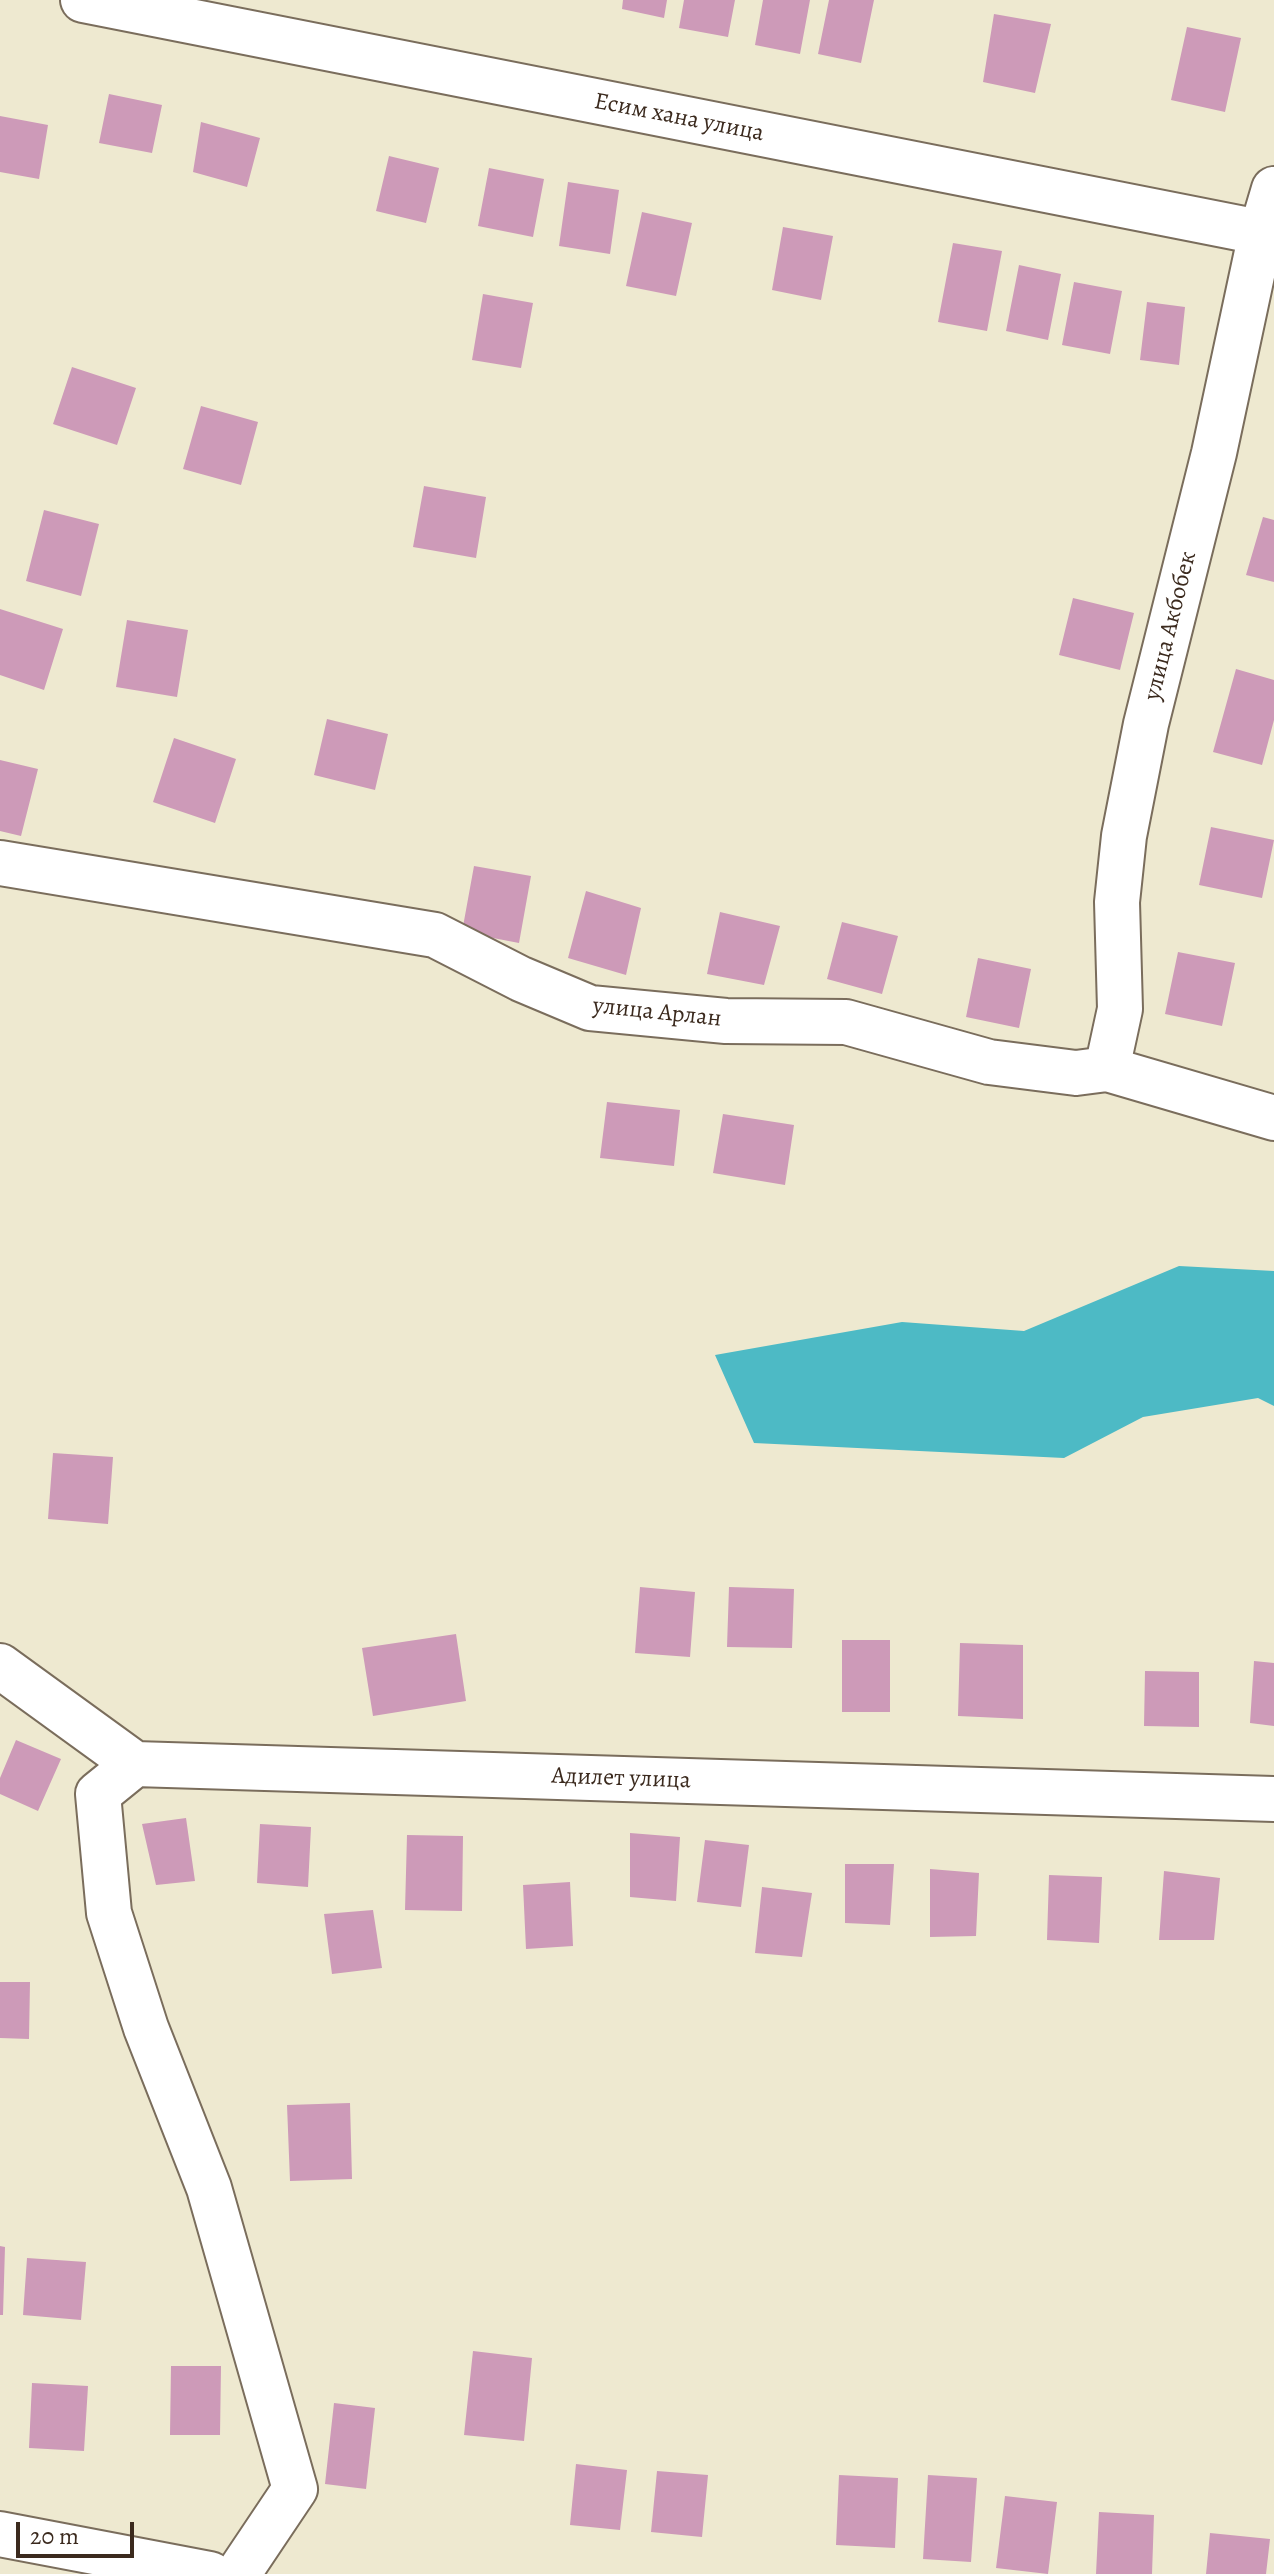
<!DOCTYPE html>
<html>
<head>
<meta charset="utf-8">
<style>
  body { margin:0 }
  #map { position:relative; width:1274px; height:2574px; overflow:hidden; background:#eee9d0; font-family:Alegreya,serif }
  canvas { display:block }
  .scale { position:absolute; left:16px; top:2522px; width:118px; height:36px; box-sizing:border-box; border:4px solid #3b2a1e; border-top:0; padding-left:10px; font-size:24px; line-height:28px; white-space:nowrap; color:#3b2a1e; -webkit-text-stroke:6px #fff; paint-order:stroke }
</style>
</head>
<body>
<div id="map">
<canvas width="1274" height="2574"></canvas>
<div class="scale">20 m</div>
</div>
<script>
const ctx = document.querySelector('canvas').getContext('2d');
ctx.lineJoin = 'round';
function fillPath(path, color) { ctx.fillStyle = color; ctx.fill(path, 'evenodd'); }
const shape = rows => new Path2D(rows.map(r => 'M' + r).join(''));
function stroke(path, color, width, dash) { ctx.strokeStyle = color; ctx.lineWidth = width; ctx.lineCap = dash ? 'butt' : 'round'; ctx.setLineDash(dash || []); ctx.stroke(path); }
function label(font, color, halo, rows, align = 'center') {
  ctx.font = font + ' Alegreya,serif'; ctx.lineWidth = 6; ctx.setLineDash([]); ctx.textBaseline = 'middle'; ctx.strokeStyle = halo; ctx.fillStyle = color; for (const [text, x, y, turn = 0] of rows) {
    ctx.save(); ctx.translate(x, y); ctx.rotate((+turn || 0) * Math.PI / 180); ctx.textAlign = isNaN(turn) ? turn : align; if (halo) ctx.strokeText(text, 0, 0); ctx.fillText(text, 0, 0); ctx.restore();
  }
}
const water = shape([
  [1179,1266,1274,1271,1274,1406,1258,1398,1143,1417,1064,1458,754,1443,715,1355,902,1322,1024,1331]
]);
const building = shape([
  [623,0,667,0,664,18,622,9],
  [684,0,735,0,728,37,679,28],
  [763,0,810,0,800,54,755,45],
  [829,0,874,0,861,63,818,54],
  [994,14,1051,24,1035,93,983,82],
  [1187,27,1241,38,1225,112,1171,100],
  [109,94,162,105,152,153,99,143],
  [0,116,48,125,39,179,0,172],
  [201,122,260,138,247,187,193,172],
  [389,156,439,168,426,223,376,211],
  [489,168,544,179,533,237,478,226],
  [568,182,619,190,610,254,559,246],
  [642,212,692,223,676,296,626,286],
  [783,227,833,236,821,300,772,290],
  [953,243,1002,251,987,331,938,322],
  [1019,265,1061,274,1048,340,1006,331],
  [1074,282,1122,291,1110,354,1062,345],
  [483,294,533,303,521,368,472,360],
  [1147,302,1185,307,1179,365,1140,360],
  [72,367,136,388,117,445,53,424],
  [201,406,258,422,241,485,183,469],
  [424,486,486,497,476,558,413,547],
  [44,510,99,524,81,596,26,581],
  [1263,517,1274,520,1274,582,1246,575],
  [1073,598,1134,613,1120,670,1059,655],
  [0,609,63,629,44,690,0,675],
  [127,620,188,630,177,697,116,687],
  [1236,669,1274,680,1274,720,1262,765,1213,752],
  [327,719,388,734,375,790,314,775],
  [174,738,236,759,215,823,153,802],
  [0,760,38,769,21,836,0,831],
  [1211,827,1274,840,1262,898,1199,885],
  [474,866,531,876,519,943,462,932],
  [586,891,641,908,626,975,568,958],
  [720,912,780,926,764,985,707,974],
  [842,922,898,936,882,994,827,979],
  [1178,952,1235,963,1222,1026,1165,1014],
  [978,958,1031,969,1019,1028,966,1017],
  [607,1102,680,1110,674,1166,600,1158],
  [723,1114,794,1125,785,1185,713,1173],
  [53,1453,113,1457,108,1524,48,1519],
  [640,1587,695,1592,690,1657,635,1653],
  [729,1587,794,1589,792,1648,727,1647],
  [456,1634,466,1701,373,1716,362,1648],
  [842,1640,890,1640,890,1712,842,1712],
  [960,1643,1023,1645,1023,1719,958,1716],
  [1254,1661,1274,1663,1274,1726,1250,1723],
  [1145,1671,1199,1672,1199,1727,1144,1726],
  [16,1740,61,1759,38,1811,0,1794,0,1778],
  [186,1818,195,1881,156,1885,142,1824],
  [260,1824,311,1827,308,1887,257,1883],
  [630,1833,680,1837,676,1901,630,1897],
  [407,1835,463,1836,462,1911,405,1910],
  [705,1840,749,1845,741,1907,697,1902],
  [845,1864,894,1864,890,1925,845,1923],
  [930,1869,979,1873,976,1936,930,1937],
  [1164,1871,1220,1878,1214,1940,1159,1940],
  [1049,1875,1102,1877,1099,1943,1047,1940],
  [570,1882,573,1946,526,1949,523,1885],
  [762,1887,812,1893,802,1957,755,1953],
  [373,1910,382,1968,332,1974,324,1914],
  [0,1982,30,1982,29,2039,0,2038],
  [350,2103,352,2179,290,2181,287,2105],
  [0,2246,5,2247,3,2315,0,2315],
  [27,2258,86,2262,81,2320,23,2315],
  [473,2351,532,2358,524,2441,464,2435],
  [171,2366,221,2366,220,2435,170,2435],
  [32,2383,88,2386,84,2451,29,2448],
  [334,2403,375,2408,366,2489,325,2484],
  [576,2464,627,2470,620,2530,570,2525],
  [657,2471,708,2475,702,2537,651,2532],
  [839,2475,898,2478,895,2548,836,2545],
  [928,2475,977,2478,971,2562,923,2559],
  [1005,2496,1057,2502,1048,2574,996,2568],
  [1099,2512,1154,2515,1152,2574,1096,2574],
  [1210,2533,1270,2539,1266,2574,1206,2574]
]);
const minor = shape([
  [83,0,1274,235],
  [0,863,435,935,521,979,590,1008,726,1021,846,1022,989,1062,1076,1073,1107,1069,1274,1118],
  [1107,1069,1120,1009,1117,902,1124,836,1146,724,1214,453,1261,233,1274,189],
  [0,1666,135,1764,1274,1799],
  [135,1764,98,1794,109,1913,146,2028,209,2188,295,2489,238,2574],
  [0,2534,210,2574]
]);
const streetNames = [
  ["Есим хана улица",679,118,11],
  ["улица Акбобек",1171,626,-76],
  ["улица Арлан",657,1013,6],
  ["Адилет улица",621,1779,2]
];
fillPath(water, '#4dbac5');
fillPath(building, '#cd9ab8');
stroke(minor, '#7a6d5c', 48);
stroke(minor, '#fff', 44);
label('24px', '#3b2a1e', '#fff', streetNames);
</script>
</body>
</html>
